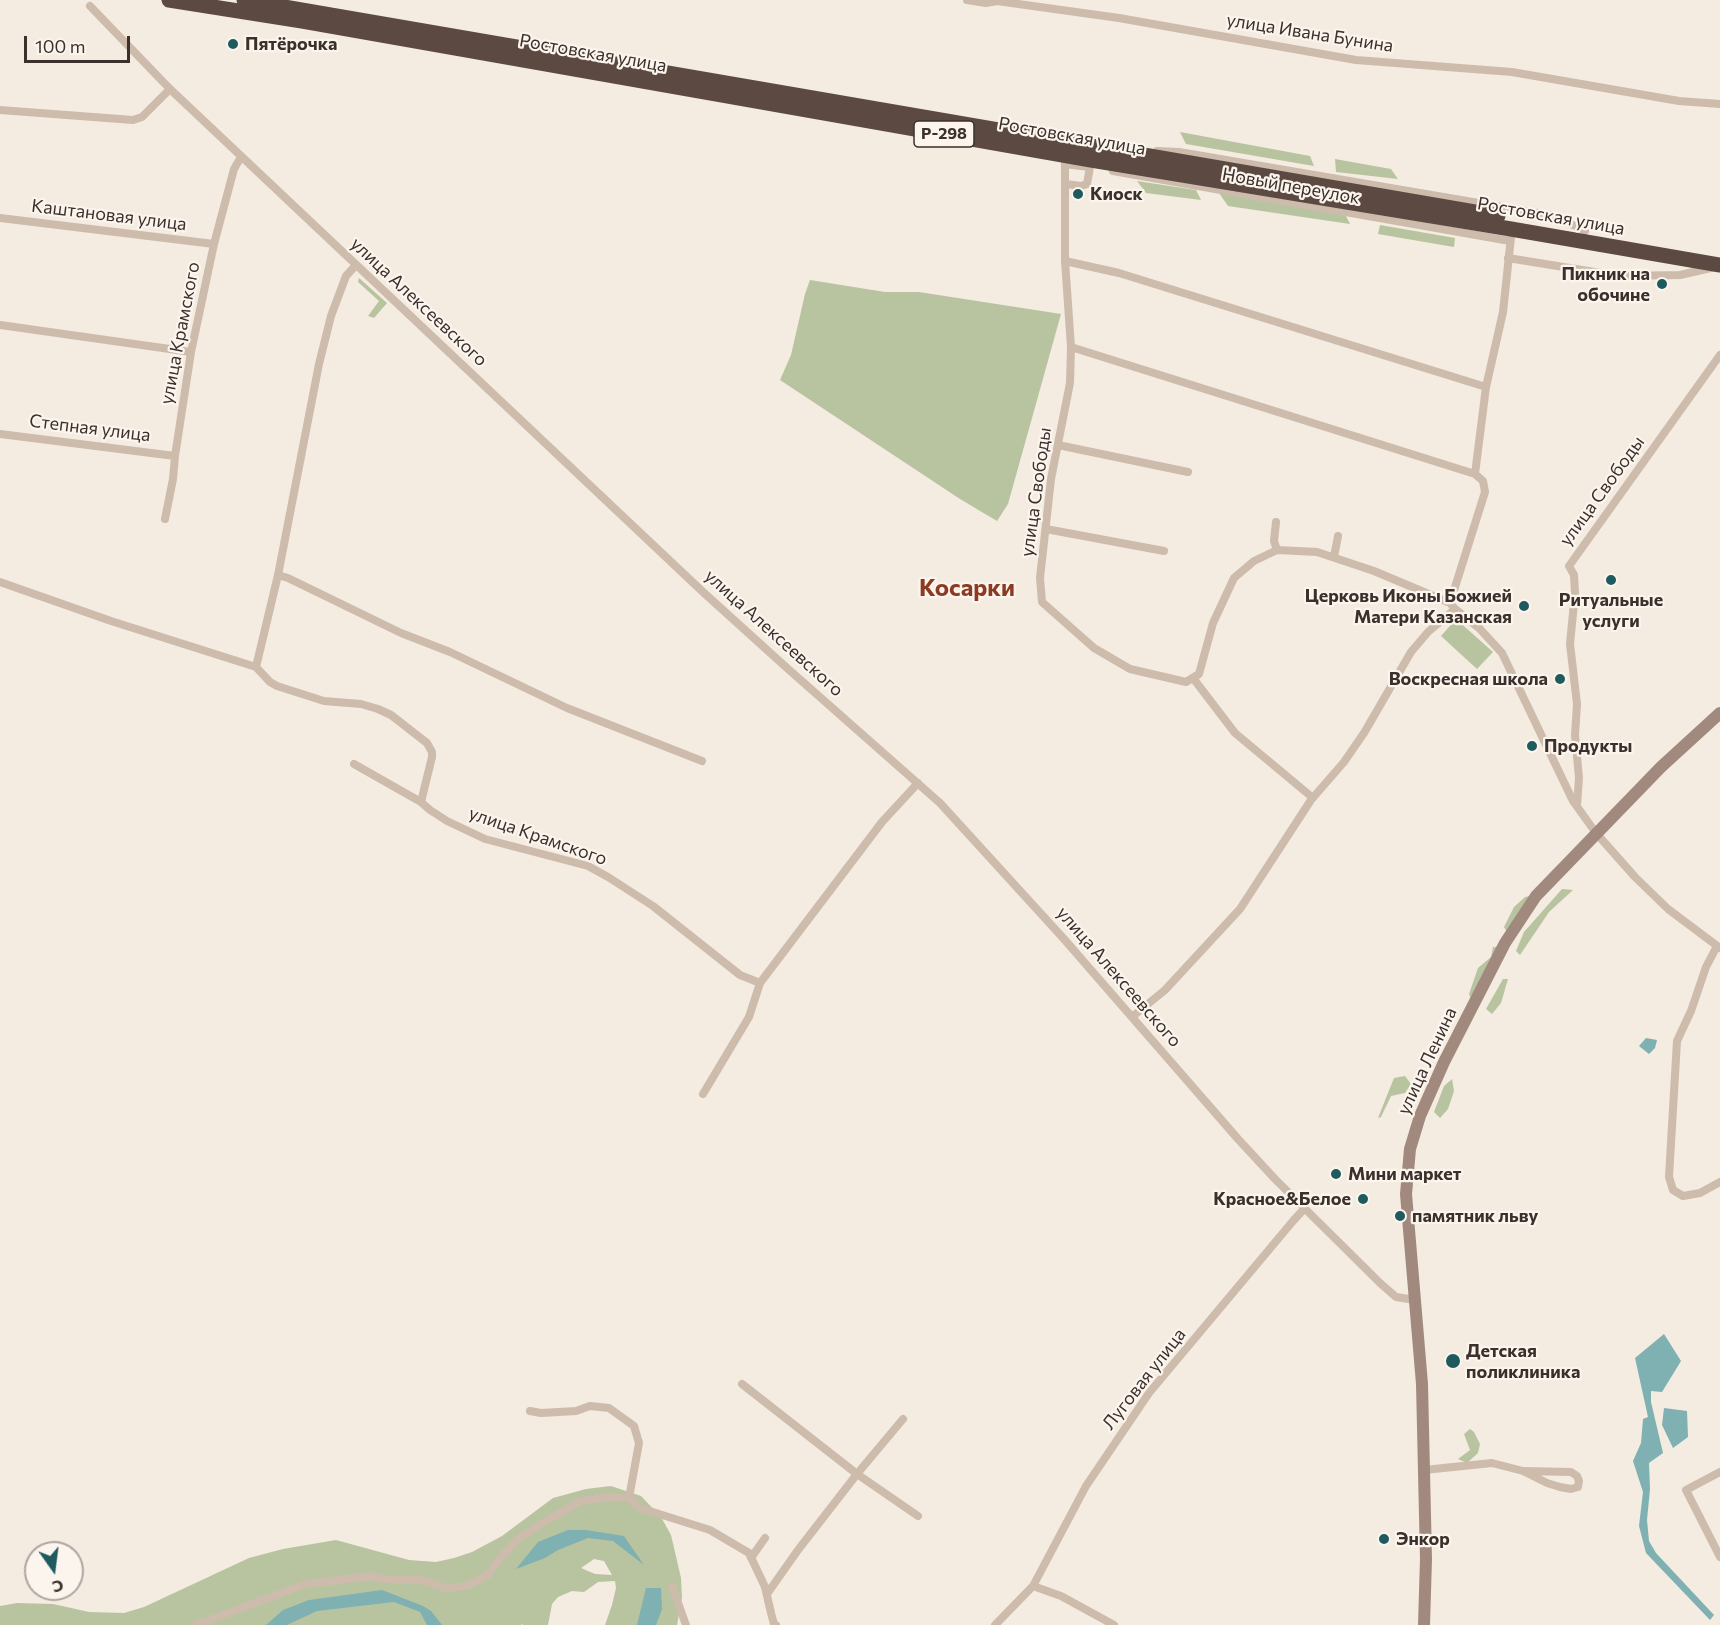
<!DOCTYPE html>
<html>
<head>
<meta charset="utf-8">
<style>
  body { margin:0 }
  #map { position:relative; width:1720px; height:1625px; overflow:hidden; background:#f4ebe1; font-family:Commissioner,sans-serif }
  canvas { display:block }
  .north { position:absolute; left:24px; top:1541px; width:60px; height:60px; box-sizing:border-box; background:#fbf5ee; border:2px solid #aea6a0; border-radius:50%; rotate:166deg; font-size:16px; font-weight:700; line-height:24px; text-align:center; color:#3b302b }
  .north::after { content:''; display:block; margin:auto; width:21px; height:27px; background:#1f5a5e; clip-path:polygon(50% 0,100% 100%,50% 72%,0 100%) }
  .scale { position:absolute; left:24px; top:36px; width:106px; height:27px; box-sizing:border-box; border:3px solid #3b302b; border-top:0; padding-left:8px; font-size:18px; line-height:21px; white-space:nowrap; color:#3b302b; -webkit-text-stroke:4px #fbf5ee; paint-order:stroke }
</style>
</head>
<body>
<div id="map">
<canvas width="1720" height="1625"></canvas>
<div class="north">С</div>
<div class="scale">100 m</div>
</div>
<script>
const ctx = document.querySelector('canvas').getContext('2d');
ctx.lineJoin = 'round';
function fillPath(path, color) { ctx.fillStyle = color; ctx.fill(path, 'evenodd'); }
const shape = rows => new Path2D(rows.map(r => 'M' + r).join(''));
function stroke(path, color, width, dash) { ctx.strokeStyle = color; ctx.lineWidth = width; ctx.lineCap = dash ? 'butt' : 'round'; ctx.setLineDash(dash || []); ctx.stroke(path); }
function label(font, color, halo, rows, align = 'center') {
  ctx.font = font + ' Commissioner,sans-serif'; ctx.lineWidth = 4.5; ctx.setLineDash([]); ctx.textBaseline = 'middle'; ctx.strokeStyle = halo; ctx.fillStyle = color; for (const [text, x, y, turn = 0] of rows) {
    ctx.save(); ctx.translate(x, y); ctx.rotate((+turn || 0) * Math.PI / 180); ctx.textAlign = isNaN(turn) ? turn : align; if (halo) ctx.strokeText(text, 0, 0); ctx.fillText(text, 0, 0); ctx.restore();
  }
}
const green = shape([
  [1180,132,1310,156,1314,166,1186,144],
  [1335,159,1391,169,1398,179,1336,172],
  [1137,181,1196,190,1201,200,1146,193],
  [1219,193,1345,214,1350,224,1228,206],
  [1380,225,1455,238,1454,247,1378,234],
  [359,278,387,303,374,318,368,316,379,301,358,282],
  [810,280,885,292,919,292,1061,314,1008,504,997,521,960,499,780,380,791,355,805,294],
  [1456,619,1493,652,1477,669,1441,636],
  [1562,889,1573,890,1549,912,1520,955,1516,951,1524,932],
  [1534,895,1507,932,1504,927,1514,907,1525,897],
  [1493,947,1497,947,1471,999,1469,994,1478,968,1491,957],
  [1503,979,1508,979,1501,1003,1492,1014,1486,1009],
  [1405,1076,1411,1084,1405,1093,1391,1096,1381,1117,1378,1118,1394,1078],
  [1452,1079,1454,1091,1448,1109,1440,1118,1434,1112,1444,1086],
  [1470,1429,1474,1432,1480,1444,1478,1453,1467,1463,1458,1459,1470,1450,1464,1434],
  [611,1486,641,1496,661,1517,671,1535,681,1578,682,1598,677,1625,605,1625,612,1605,616,1588,615,1581,598,1582,584,1592,572,1591,558,1597,552,1604,548,1625,523,1625,522,1624,521,1625,0,1625,0,1606,17,1603,53,1604,89,1612,124,1613,144,1607,249,1558,283,1549,336,1540,409,1560,436,1562,454,1558,472,1552,502,1536,553,1498,586,1489],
  [594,1559,604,1561,612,1575,595,1574,581,1568]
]);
const water = shape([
  [1646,1038,1657,1040,1655,1048,1649,1054,1639,1046],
  [1664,1334,1681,1361,1662,1392,1651,1391,1651,1402,1663,1453,1649,1463,1650,1489,1647,1520,1649,1541,1656,1553,1714,1615,1710,1620,1646,1553,1639,1526,1643,1492,1633,1461,1641,1443,1643,1419,1648,1417,1635,1358],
  [1664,1408,1687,1411,1688,1437,1673,1448,1662,1425],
  [568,1530,586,1530,624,1536,644,1565,613,1541,588,1538,558,1550,545,1558,516,1569,538,1542],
  [646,1588,661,1588,662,1609,656,1625,637,1625],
  [382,1590,423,1606,431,1611,442,1625,427,1625,420,1612,394,1602,317,1611,287,1625,266,1625,283,1610,309,1600]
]);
const street = shape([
  [967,0,986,3,997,1,1119,18,1356,60,1512,72,1679,101,1720,104],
  [90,6,170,89,703,592,787,668,940,803,1064,939,1238,1139,1275,1179,1380,1283,1396,1297,1415,1300],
  [0,110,133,120,142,117,170,89],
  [1157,151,1179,152,1555,216,1585,231],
  [1065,155,1065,261,1071,347,1070,383,1051,479,1040,578,1042,602,1094,648,1130,669,1186,682,1199,674,1213,623,1234,578,1254,561,1277,550,1317,552,1374,571,1450,603,1455,609,1479,628,1502,653,1573,801,1596,833,1635,877,1668,909,1720,948],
  [1065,164,1089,167],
  [1113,171,1510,241],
  [1066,184,1081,186,1087,184,1090,167],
  [0,218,214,244],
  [1508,258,1619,276,1680,275,1715,267],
  [1065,261,1119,273,1486,387],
  [356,265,346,276,331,316,319,364,278,575,256,667,270,682,277,686,324,701,361,704,378,709,391,715,427,743,432,752,432,757,421,802,430,810,447,821,485,839,588,866,608,877,653,906,740,975,760,983,882,822,918,783],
  [0,325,191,352],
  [1071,347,1475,474],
  [0,434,175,456],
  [1058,445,1188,472],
  [165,519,173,479,175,456,191,352,214,244,234,169,241,157],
  [1276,522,1274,541,1277,550],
  [1046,529,1164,551],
  [1334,557,1338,536],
  [278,575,288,578,401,633,450,652,567,708,702,761],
  [0,582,111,621,256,667],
  [1450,603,1485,492,1483,481,1475,474,1486,387,1503,312,1511,237],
  [1193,678,1235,733,1313,798],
  [354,764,421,802],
  [1577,805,1579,778,1575,735,1577,704,1570,644,1575,593,1574,575,1569,566,1720,355],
  [1717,946,1706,967,1691,1011,1677,1041,1669,1177,1673,1190,1683,1196,1700,1193,1720,1182],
  [1132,1017,1165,990,1240,909,1311,800,1344,762,1364,733,1411,652,1428,632,1455,609],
  [703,1094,749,1017,760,983],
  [742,1384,857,1474,918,1516],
  [530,1411,541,1413,576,1411,590,1406,609,1408,634,1426,639,1443,629,1498],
  [1424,1470,1492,1463,1523,1471,1547,1483,1560,1487,1571,1489,1578,1487,1579,1481,1577,1476,1571,1472,1523,1471],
  [1720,1472,1686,1490,1720,1557],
  [751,1558,765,1538],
  [672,1586,686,1625],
  [1033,1586,1086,1486,1149,1393,1293,1221,1304,1209],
  [767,1594,798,1550,857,1474,903,1419],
  [196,1625,306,1584,371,1576,384,1579,422,1580,446,1588,467,1586,489,1574,500,1558,518,1539,549,1519,581,1501,608,1497,629,1498,640,1508,710,1530,749,1553,765,1587,771,1613,774,1624,776,1625],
  [995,1625,1033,1586,1061,1596,1114,1625]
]);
const secondary = shape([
  [1424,1625,1426,1559,1422,1384,1406,1194,1410,1149,1420,1116,1444,1062,1505,943,1536,896,1661,767,1720,713]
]);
const highway = shape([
  [169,0,302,21,1091,160,1511,229,1720,265],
  [244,0,1498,216]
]);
const markers = [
  [233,44,6,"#1f5a5e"],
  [1078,194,6,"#1f5a5e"],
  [1662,284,6,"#1f5a5e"],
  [1611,580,6,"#1f5a5e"],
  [1524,606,6,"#1f5a5e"],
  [1560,679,6,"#1f5a5e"],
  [1532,746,6,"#1f5a5e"],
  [1336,1174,6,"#1f5a5e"],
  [1363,1199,6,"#1f5a5e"],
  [1400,1216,6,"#1f5a5e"],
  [1453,1361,8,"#1f5a5e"],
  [1384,1539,6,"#1f5a5e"]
];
const shields = [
  [944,134,60]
];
const shieldNames = [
  ["Р-298",944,134]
];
const streetNames = [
  ["улица Ивана Бунина",1310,33,9],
  ["Ростовская улица",593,53,10],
  ["Ростовская улица",1072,136,10],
  ["Новый переулок",1291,186,10],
  ["Каштановая улица",109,215,7],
  ["Ростовская улица",1551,216,10],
  ["улица Алексеевского",419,302,43],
  ["улица Крамского",180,333,-79],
  ["Степная улица",90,428,7],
  ["улица Свободы",1602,491,-54],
  ["улица Свободы",1036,492,-82],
  ["улица Алексеевского",774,633,42],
  ["улица Крамского",538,836,19],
  ["улица Алексеевского",1119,977,49],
  ["улица Ленина",1427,1061,-65],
  ["Луговая улица",1144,1379,-52]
];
const poiNames = [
  ["Пятёрочка",245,44],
  ["Киоск",1090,194],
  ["Пикник на",1650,274,"right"],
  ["обочине",1650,295,"right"],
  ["Церковь Иконы Божией",1512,596,"right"],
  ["Матери Казанская",1512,617,"right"],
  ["Ритуальные",1611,600,"center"],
  ["услуги",1611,621,"center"],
  ["Воскресная школа",1548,679,"right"],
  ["Продукты",1544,746],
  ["Мини маркет",1348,1174],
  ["Красное&Белое",1351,1199,"right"],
  ["памятник льву",1412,1216],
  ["Детская",1466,1351],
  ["поликлиника",1466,1372],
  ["Энкор",1396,1539]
];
const districtNames = [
  ["Косарки",967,588]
];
fillPath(green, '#b8c4a0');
fillPath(water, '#7fb0b2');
stroke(street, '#cdbbac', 8);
stroke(secondary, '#a18a7d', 12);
stroke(highway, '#5c4a42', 15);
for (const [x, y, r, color] of markers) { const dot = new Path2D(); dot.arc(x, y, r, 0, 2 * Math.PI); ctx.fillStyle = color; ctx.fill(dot); stroke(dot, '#fbf5ee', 2); }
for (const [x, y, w] of shields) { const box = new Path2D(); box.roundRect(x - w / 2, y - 13, w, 26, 4.5); ctx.fillStyle = '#fbf5ee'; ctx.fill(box); stroke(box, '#3b302b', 1.5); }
label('bold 16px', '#3b302b', null, shieldNames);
label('18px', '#3b302b', '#fbf5ee', streetNames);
label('bold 18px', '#3b302b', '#fbf5ee', poiNames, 'left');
label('bold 24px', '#8c3b22', '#fbf5ee', districtNames);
</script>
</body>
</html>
